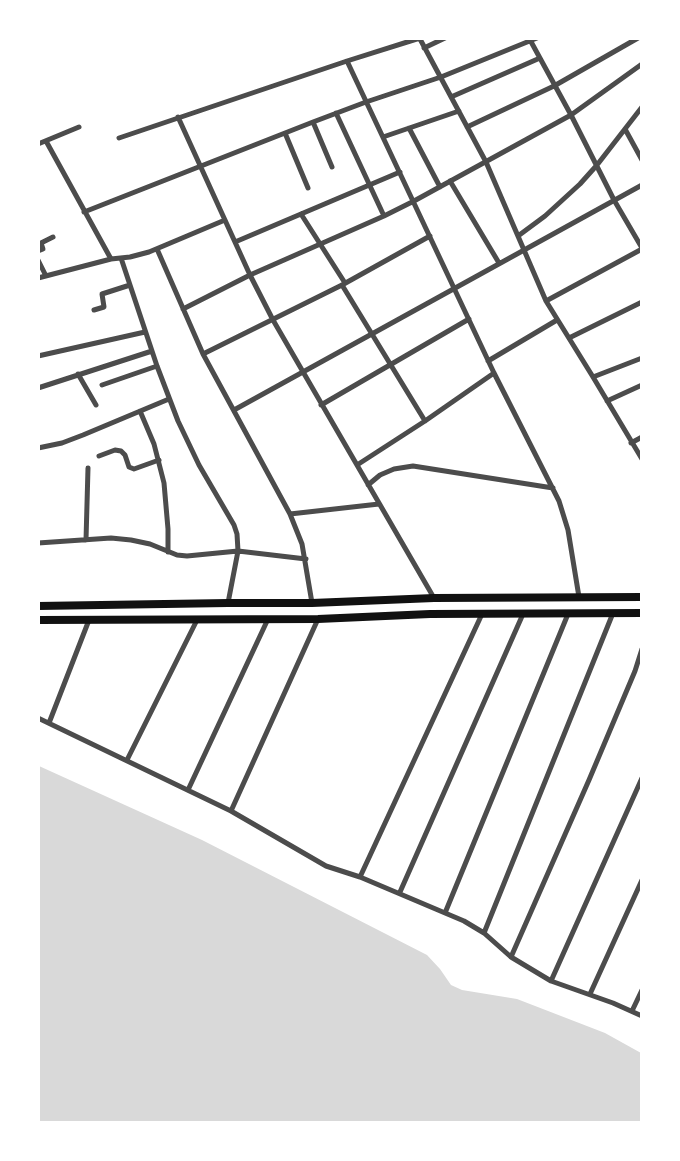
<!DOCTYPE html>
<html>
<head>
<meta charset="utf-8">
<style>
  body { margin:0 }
  #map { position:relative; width:680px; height:1161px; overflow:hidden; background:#fff; font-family:Quicksand,sans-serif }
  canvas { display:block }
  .frame { position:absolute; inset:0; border:40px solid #fff; pointer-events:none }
</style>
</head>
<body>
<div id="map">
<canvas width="680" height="1161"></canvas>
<div class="frame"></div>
</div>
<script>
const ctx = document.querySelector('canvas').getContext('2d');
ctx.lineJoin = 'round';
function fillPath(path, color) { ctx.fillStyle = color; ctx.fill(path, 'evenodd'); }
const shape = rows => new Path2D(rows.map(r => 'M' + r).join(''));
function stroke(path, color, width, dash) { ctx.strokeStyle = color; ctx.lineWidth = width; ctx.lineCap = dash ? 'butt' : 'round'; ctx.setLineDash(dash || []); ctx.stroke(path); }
const water = shape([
  [39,766,202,840,427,955,440,969,451,985,462,990,517,999,605,1033,641,1053,641,1122,39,1122]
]);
const minor = shape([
  [529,38,571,115,614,200,642,248],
  [420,39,486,162,546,301,593,377,642,459],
  [424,48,445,38],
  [347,61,494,373,559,501,568,530,579,597],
  [451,97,540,58],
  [336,113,384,216],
  [178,117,250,275,273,320,434,598],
  [313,122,332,167],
  [467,127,554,86,638,38],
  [409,128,440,187],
  [625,129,642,160],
  [285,133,308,188],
  [383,137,459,111],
  [119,138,347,61,420,38],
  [46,141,111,259],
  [38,144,79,127],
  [450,181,499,263],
  [84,212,313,122,366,102,441,77,537,38],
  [301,214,345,283],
  [518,236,545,216,580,184,597,165,642,107],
  [235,242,400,172],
  [157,249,203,354,290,514,302,544,312,603],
  [38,251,43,249,41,243,53,237],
  [121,258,157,366,178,421,199,465,234,525,237,534,238,551,228,603],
  [38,260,46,276],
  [38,278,111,259,130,257,149,252,225,220],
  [342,285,425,421],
  [546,301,642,249],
  [183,309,250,275,384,216,414,201,571,115,642,64],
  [94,310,104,307,102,294,130,285],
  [569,338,642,302],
  [203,354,342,285,430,236],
  [38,356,145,332],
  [488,361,557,320],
  [78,374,96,405],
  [593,377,642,358],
  [102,385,157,366],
  [38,388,152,351],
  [607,401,642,385],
  [321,405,469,319],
  [234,410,642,185],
  [140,411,154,444,164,483,168,529,168,552],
  [631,443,642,437],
  [38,448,62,443,83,435,169,399],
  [99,456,115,450,121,451,125,455,129,467,134,469,159,460],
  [357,465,425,421,494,373],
  [368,485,380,475,394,469,413,466,553,488],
  [290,514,379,504],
  [86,540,88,468],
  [38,543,111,538,131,540,150,544,177,555,187,556,238,551,306,559],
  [38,718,231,811,326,866,360,877,464,921,484,933,511,957,551,981,613,1003,642,1016],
  [49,723,89,620],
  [127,760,197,620],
  [188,790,268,619],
  [231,811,318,619],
  [360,877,482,614],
  [400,892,523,614],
  [445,913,568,614],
  [484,933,613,613],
  [511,957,589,780,635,671,642,649],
  [551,981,642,778],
  [590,994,642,880],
  [632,1011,642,990]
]);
const secondary = shape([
  [38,606,228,603,312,603,434,598,642,597],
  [38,620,318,619,430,614,642,613]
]);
fillPath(water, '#d9d9d9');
stroke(minor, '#4c4c4c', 5);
stroke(secondary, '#111', 8);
</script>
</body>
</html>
